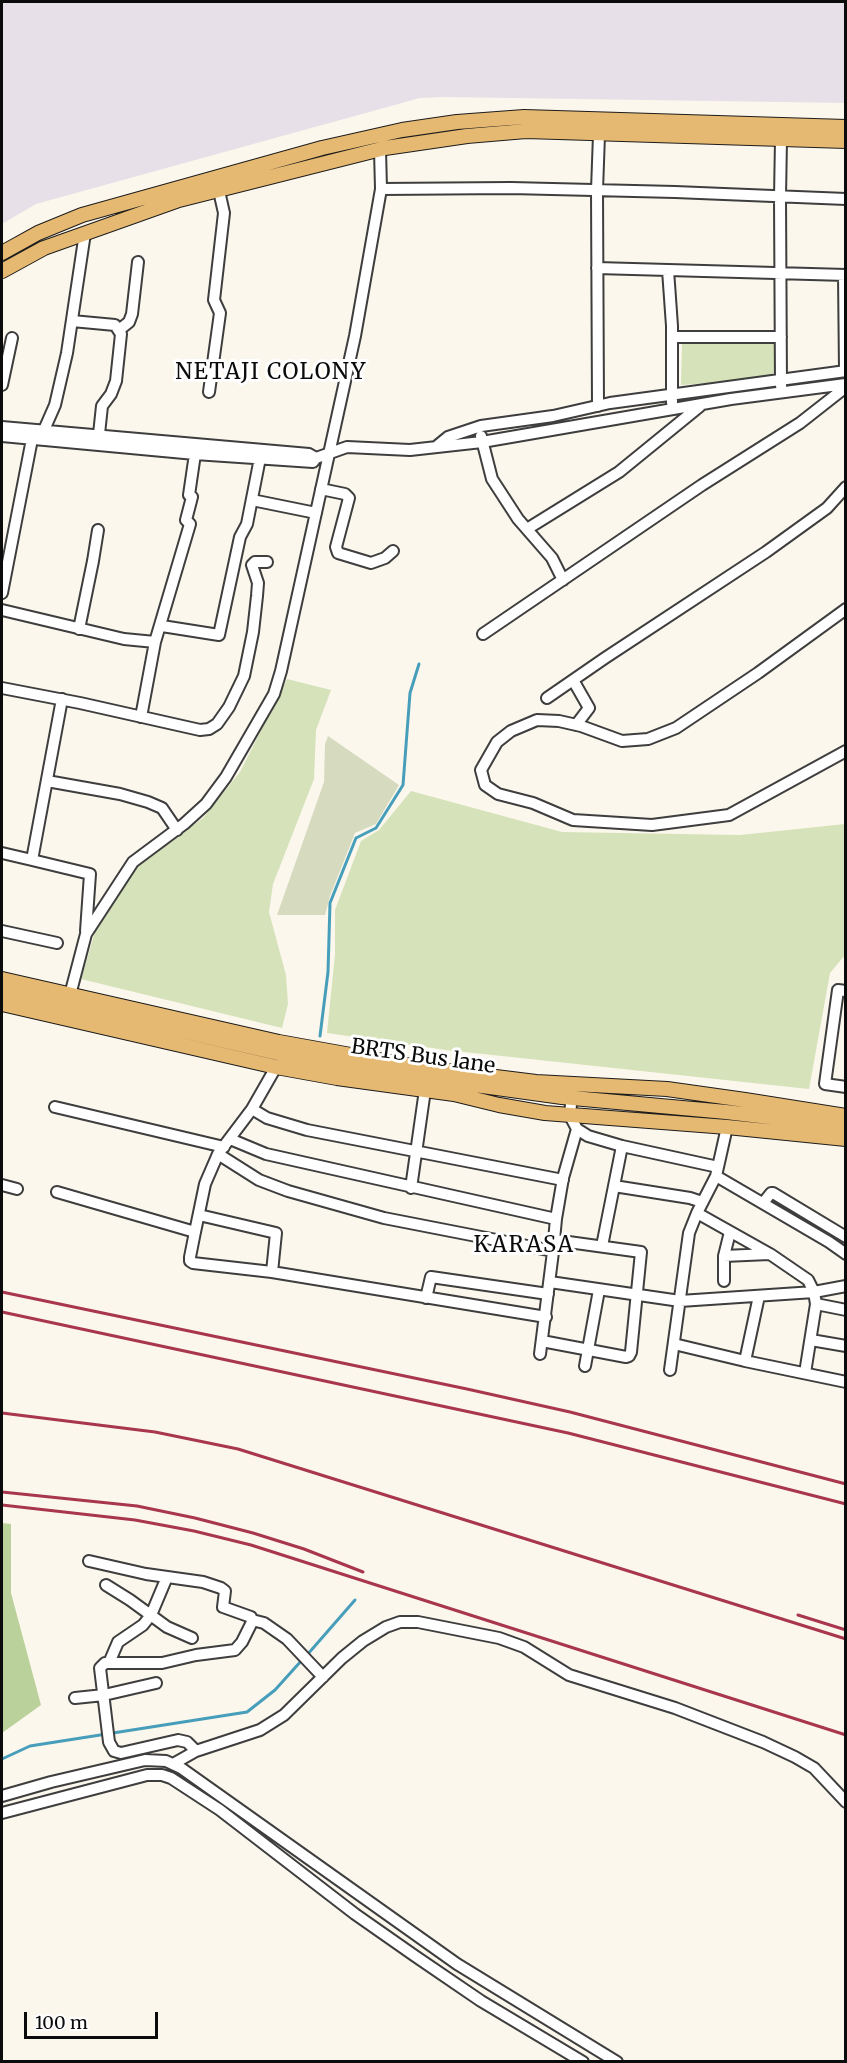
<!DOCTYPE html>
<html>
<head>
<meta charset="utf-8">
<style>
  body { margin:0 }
  #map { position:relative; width:847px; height:2063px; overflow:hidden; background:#fcf7ec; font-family:Merriweather,serif }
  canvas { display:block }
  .frame { position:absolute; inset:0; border:3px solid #0b0b0b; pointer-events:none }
  .scale { position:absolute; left:24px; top:2012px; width:134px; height:27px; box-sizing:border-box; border:3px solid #0b0b0b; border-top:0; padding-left:8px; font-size:18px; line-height:21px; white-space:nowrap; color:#0b0b0b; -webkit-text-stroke:4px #fff; paint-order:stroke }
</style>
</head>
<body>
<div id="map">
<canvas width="847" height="2063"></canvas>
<div class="frame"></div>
<div class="scale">100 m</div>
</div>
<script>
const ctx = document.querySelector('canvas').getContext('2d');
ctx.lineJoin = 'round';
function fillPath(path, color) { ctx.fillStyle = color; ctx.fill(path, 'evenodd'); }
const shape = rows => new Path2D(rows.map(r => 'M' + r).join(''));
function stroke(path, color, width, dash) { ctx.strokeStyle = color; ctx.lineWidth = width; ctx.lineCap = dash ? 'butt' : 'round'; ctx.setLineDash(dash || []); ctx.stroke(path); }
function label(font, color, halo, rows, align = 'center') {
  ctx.font = font + ' Merriweather,serif'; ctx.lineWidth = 6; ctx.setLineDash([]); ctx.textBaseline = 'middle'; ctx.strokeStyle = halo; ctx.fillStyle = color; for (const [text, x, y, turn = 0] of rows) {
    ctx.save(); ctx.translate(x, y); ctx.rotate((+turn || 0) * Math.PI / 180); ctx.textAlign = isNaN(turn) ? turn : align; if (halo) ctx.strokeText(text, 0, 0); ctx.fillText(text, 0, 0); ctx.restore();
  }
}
const industrial = shape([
  [2,2,845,2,845,103,444,97,420,98,36,204,2,224]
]);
const green = shape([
  [682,343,774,343,774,372,772,376,749,380,681,385],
  [287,679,331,690,316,730,314,779,273,884,269,912,286,975,288,1004,282,1028,81,979,95,932,138,866,203,818,240,772],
  [411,791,562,832,740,835,845,824,845,955,830,973,809,1089,446,1050,327,1033,335,954,335,910,361,841,379,830]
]);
const forest = shape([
  [2,1523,11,1524,11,1593,41,1705,2,1733]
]);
const cemetery = shape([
  [328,736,399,785,376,824,355,833,330,896,325,915,277,915,324,782,325,744]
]);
const stream = shape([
  [320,1036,328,972,330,903,356,838,376,828,403,785,410,693,419,664],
  [307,1655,355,1600],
  [2,1759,30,1746,247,1712,275,1690,302,1660]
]);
const minor = shape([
  [781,139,780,197,781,386],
  [381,189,511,188,675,192,846,199],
  [597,268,846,275],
  [668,270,672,326,672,403],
  [844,275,845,371],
  [72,321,115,325,121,334,116,381,111,394,102,406,99,434],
  [119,330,129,322,132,314,138,262],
  [672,337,781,337],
  [2,385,12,338],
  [209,392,220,313,214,300,224,213,219,191],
  [598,406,597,190,599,135],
  [2,427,309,454,316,458],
  [2,436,195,454,313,462,316,458,347,447,410,450,482,442,731,399,846,384],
  [481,436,492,479,518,519,552,558,563,580],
  [437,446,448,437,481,426,553,416,610,403,846,371],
  [321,489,345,494,349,498,336,547,338,553,371,563,385,558,393,551],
  [252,500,316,513],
  [527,529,619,472,700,406],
  [2,593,32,439,44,430,55,405,67,353,85,233],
  [846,609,758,673,676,728,648,739,622,741,581,726,559,721,537,720,511,731,497,742,481,770,485,785,498,794,533,803,573,820,652,825,729,815,846,751],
  [2,610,124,639,155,642],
  [162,626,219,635,240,537,247,524,260,458],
  [79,629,93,561,98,530],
  [483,634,702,485,800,423,846,387],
  [573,680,589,708,576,725],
  [2,688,80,703,200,730,209,729,217,724,229,707,244,676,253,632,257,596,258,583,252,565,255,562,267,562],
  [547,698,605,658,766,552,827,508,846,487],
  [141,717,155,642,190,524,186,520,192,497,189,495,195,454],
  [47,781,120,794,148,802,162,808,177,830],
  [2,853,32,860,62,699],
  [32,860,90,874,86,931],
  [2,931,57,943],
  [846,991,838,990,825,1084,846,1087],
  [70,995,86,934,133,862,184,824,206,804,226,777,274,694,281,671,355,336,381,189,380,150],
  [55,1107,224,1147],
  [252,1109,267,1118,307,1130,563,1180],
  [577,1129,588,1136,622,1146,718,1167],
  [230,1139,266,1154,556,1219,563,1178,577,1129,570,1116,572,1092],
  [218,1154,259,1180,288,1191,384,1218,553,1251],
  [716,1176,829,1242,846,1254],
  [2,1185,17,1189],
  [614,1186,690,1198,702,1202],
  [411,1188,425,1090],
  [57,1192,195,1232,205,1184,218,1154,252,1109,276,1067],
  [763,1203,771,1193,773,1193,846,1237],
  [697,1213,770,1254,808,1280,814,1292,816,1304,805,1373],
  [199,1215,276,1233,272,1272],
  [195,1232,190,1257,190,1261,193,1263,272,1272,546,1317],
  [602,1246,622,1146],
  [724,1256,769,1254],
  [724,1281,724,1256,730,1232],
  [550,1282,680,1301,814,1292,846,1286],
  [426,1298,431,1277,548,1294],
  [816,1304,846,1310],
  [811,1340,846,1346],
  [542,1341,626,1357,629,1356,631,1352,641,1252,554,1240,556,1219],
  [674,1344,745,1361,846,1382],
  [540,1354,554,1244],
  [745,1361,759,1296],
  [585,1366,599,1290],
  [670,1370,689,1233,697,1213,716,1176,727,1127],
  [89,1561,146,1574,203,1582,221,1588,225,1591,223,1607,251,1617,252,1622,242,1642,235,1650,196,1655,162,1663,105,1663,100,1668,109,1742,114,1751,121,1753,178,1740,187,1742,196,1751],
  [106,1585,130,1600,167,1627,192,1638],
  [252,1620,264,1623,287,1639,323,1677],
  [109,1663,118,1642,143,1625,151,1615,167,1577],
  [75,1698,104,1695,156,1683],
  [173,1764,196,1751,260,1730,284,1715,342,1658,363,1641,386,1627,400,1622,418,1622,499,1638,524,1647,569,1675,675,1708,763,1742,795,1757,814,1768,846,1802],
  [2,1796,51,1782,145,1760,166,1761,181,1768,457,1964,617,2062],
  [2,1813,147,1775,162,1775,171,1778,220,1810,355,1914,415,1956,481,2001,583,2062]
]);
const major = shape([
  [2,253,38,233,82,215,322,148,402,130,457,122,524,117,846,127],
  [2,271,44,248,179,200,385,148,467,136,526,131,846,141],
  [2,979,279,1042,423,1068,536,1082,667,1089,745,1100,846,1116],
  [2,990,282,1054,345,1067,562,1097,726,1112,846,1126],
  [2,1004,276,1067,337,1078,454,1094,499,1105,545,1113,727,1127,846,1139]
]);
const rail = shape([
  [2,1292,467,1389,570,1412,846,1484],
  [2,1312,568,1433,846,1504],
  [2,1413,155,1432,238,1449,846,1639],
  [2,1492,137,1506,195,1518,253,1533,304,1549,363,1572],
  [2,1505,135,1520,194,1531,251,1545,846,1735],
  [798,1615,846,1630]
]);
const streetNames = [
  ["BRTS Bus lane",423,1057,8]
];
const neighbourhoodNames = [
  ["NETAJI COLONY",271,373],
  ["KARASA",524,1246]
];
fillPath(industrial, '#e7e0e9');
fillPath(green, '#d5e2ba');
fillPath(forest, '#bbd19b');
fillPath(cemetery, '#d6dbc0');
stroke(stream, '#479ebb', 3);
stroke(minor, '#3e3e3e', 14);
stroke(major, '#1c1c1c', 16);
stroke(minor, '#fff', 10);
stroke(major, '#e6b972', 14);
stroke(rail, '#a8364c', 3);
label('21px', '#0b0b0b', '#fff', streetNames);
ctx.letterSpacing = '1.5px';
label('22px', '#0b0b0b', '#fff', neighbourhoodNames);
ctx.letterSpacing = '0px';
</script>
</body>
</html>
